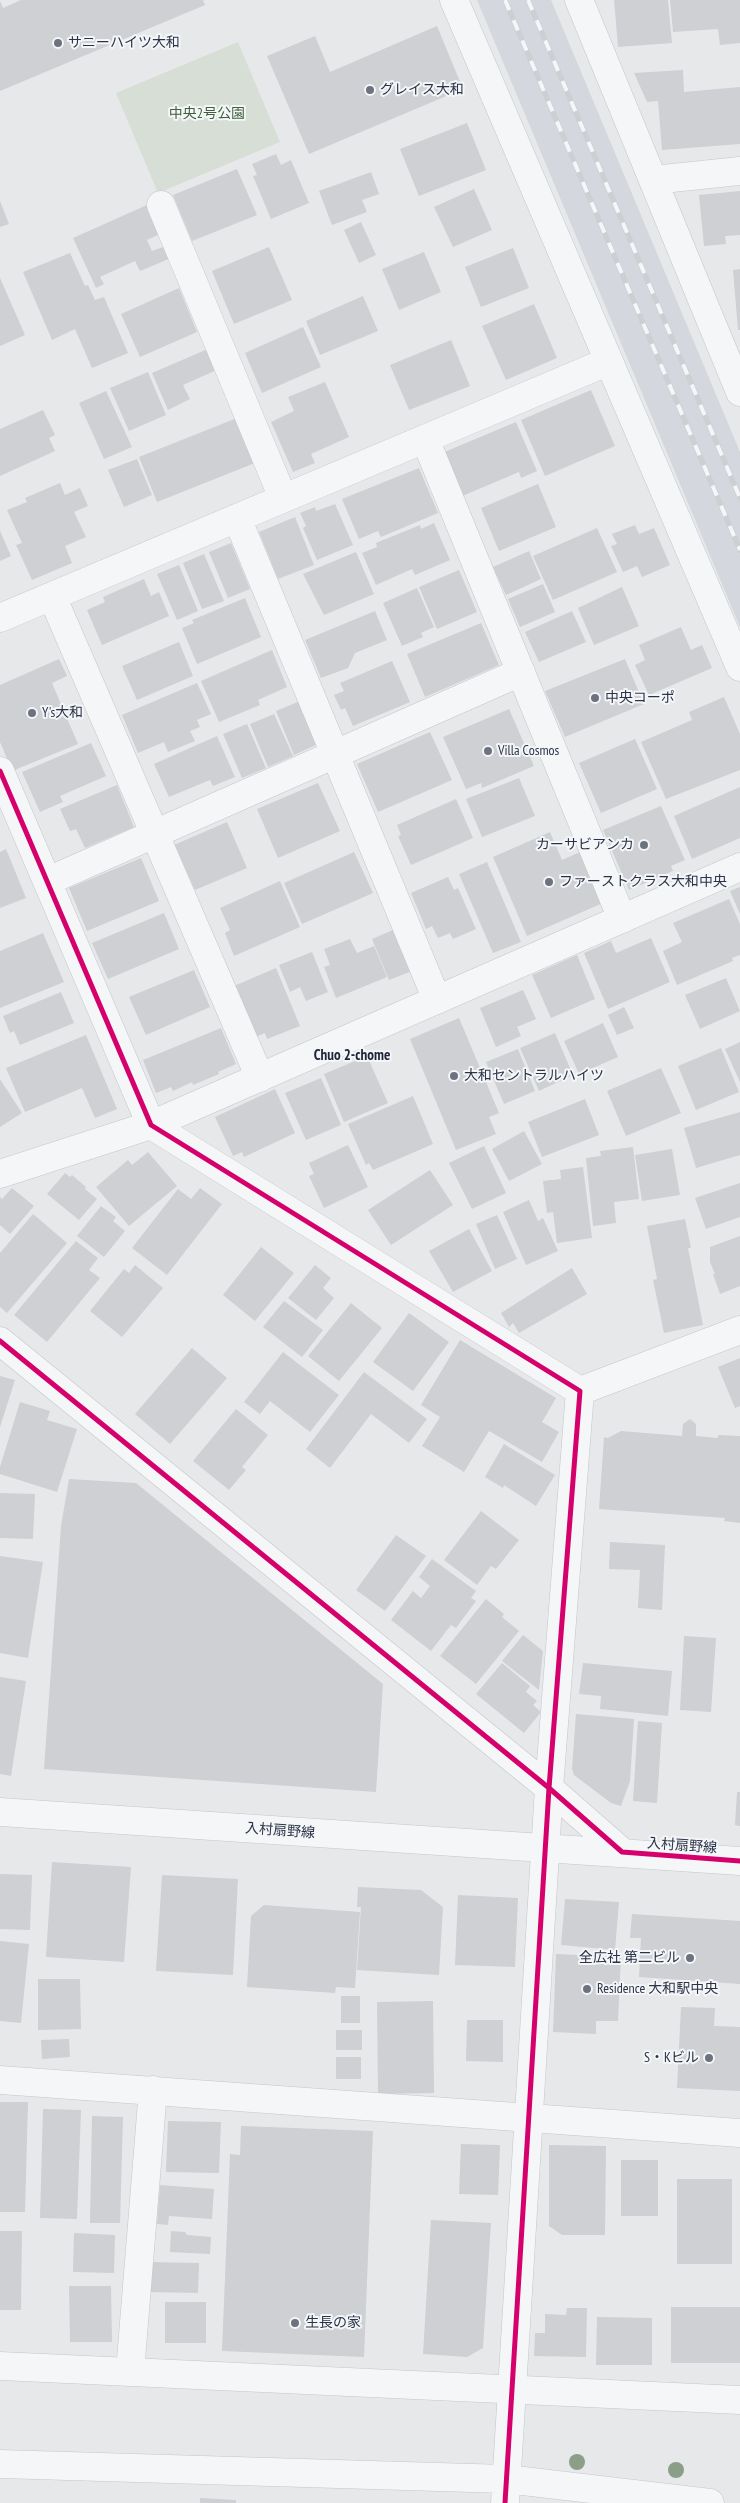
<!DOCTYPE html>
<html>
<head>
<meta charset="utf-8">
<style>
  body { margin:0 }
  canvas { display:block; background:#e6e8ea }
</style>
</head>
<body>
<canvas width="740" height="2503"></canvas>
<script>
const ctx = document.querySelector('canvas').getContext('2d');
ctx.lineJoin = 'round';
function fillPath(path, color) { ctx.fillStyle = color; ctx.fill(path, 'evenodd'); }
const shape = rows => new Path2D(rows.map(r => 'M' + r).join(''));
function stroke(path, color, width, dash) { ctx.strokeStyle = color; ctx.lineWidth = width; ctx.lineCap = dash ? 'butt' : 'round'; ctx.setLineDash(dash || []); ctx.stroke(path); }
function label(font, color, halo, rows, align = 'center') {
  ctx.font = font + ' "PT Sans Narrow","Noto Sans JP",sans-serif'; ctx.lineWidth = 4; ctx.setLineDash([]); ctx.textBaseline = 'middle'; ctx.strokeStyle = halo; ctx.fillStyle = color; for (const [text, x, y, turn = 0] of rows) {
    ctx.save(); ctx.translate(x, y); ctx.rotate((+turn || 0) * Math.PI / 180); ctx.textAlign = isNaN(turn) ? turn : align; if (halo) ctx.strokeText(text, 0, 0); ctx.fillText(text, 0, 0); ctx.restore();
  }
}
const built = shape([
  [477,0,551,0,740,452,740,627]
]);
const green = shape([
  [238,42,280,142,158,193,116,93]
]);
const building = shape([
  [21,0,203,0,205,5,0,91,0,1,3,8],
  [614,0,668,0,672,43,618,47],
  [670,0,740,0,740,43,720,45,718,29,673,32],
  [437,26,463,89,309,154,267,56,315,36,330,72],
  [683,70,684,92,740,87,740,144,662,150,658,101,647,102,634,73],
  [467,123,486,170,419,196,400,149],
  [276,154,281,165,291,160,309,203,271,219,253,176,257,175,252,164],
  [237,169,257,215,192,241,173,195],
  [371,172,379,194,362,200,367,212,332,225,319,191],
  [474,189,492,230,453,247,434,207],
  [740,191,740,235,725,236,726,244,704,246,699,195],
  [0,201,9,224,0,227],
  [147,205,160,234,147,240,152,251,166,246,171,258,140,271,135,261,100,277,104,284,96,288,73,238],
  [361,222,376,255,359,263,344,230],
  [269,247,292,300,234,324,212,271],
  [513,248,529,288,481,307,465,267],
  [424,252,441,292,399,310,382,269],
  [70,253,85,286,88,285,95,300,104,297,128,353,92,368,75,329,52,340,23,272],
  [740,269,740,330,738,330,733,270],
  [0,278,25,335,0,346],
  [179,288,197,332,140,357,121,314],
  [363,296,378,331,320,355,306,321],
  [534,304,557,358,506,380,482,326],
  [303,327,321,367,262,393,245,353],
  [451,340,470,386,409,410,390,365],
  [210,348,219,369,183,385,190,399,168,410,152,373],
  [148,372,166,415,129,431,110,388],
  [325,382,349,437,311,454,315,463,293,472,271,422,294,411,288,397],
  [591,390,615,446,545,476,521,420],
  [106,391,132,447,104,459,79,403],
  [43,410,55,435,49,438,55,451,0,476,0,429],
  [237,418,255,463,157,502,139,457],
  [516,422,537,471,521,478,519,472,460,497,442,453],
  [137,459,152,495,124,507,108,470],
  [419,468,438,513,381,537,378,531,359,539,342,499],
  [60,483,65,495,80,488,88,506,74,512,86,537,65,546,72,563,32,580,16,545,22,543,7,510,27,502,25,498],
  [538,484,556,527,499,551,481,508],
  [335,504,353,545,317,560,303,528,306,526,300,513,315,507,316,511],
  [295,517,314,565,278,579,259,532],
  [434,523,450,560,415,575,412,569,376,585,362,553,377,547,376,543,420,525,421,529],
  [635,525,639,534,654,528,670,565,642,577,637,566,623,572,611,546,617,544,612,534],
  [597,528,617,572,553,600,533,556],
  [0,531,11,556,0,561],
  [231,543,250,589,228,598,209,552],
  [529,551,541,579,506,595,493,567],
  [356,552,374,594,324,615,303,574],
  [204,554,224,601,202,609,183,563],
  [179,565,198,611,177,620,157,574],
  [459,570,477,612,437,629,419,587],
  [144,579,151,596,159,592,169,616,102,645,87,610,105,602,103,597],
  [543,584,555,612,520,627,508,599],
  [622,587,639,626,594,645,578,608],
  [417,588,434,627,421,633,423,637,402,646,383,603],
  [245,598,261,637,197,664,182,628,194,623,192,620],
  [375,611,387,640,355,653,348,668,321,678,305,640],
  [572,611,586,642,539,662,525,632],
  [481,623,499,665,425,697,407,654],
  [681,627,691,650,702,645,712,668,649,695,635,665,645,660,639,645],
  [179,642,193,676,137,700,122,666],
  [272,650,287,687,258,700,260,705,219,722,201,681],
  [59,659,67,676,52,683,78,744,12,771,0,742,0,685],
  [625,659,644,704,565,737,545,691],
  [392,661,410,702,353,726,345,708,341,710,334,695,344,691,340,683],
  [197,683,211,714,197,720,200,727,190,731,195,741,168,752,164,742,138,753,122,715],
  [724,697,740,734,740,770,666,799,641,742,692,720,689,712],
  [300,701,318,744,294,755,276,711],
  [509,709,534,766,482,788,481,783,466,789,443,737],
  [274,714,293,756,268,767,250,724],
  [247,724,266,768,242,778,223,734],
  [430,732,452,780,378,812,357,764],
  [217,736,235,777,213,786,210,780,169,797,154,764],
  [635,739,657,789,601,813,579,763],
  [91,743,106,776,60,796,63,802,40,812,22,772],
  [519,778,535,816,482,837,466,799],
  [318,783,340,831,278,858,257,809],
  [117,785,134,827,85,848,76,829,70,831,60,809],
  [740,787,740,838,692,859,674,816],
  [456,799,473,838,411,865,398,836,401,835,397,825],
  [661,806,685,860,671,866,673,871,629,890,603,830],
  [227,822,247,868,195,890,174,845],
  [550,832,562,860,580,852,603,903,527,936,493,857],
  [6,849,26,898,0,908,0,852],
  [354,852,373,893,302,924,284,883],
  [141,858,159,901,87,931,69,888],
  [487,862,521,942,493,953,459,874],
  [448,877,454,890,458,888,476,929,453,939,450,933,438,938,432,926,426,929,411,893],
  [280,881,300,927,234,956,225,933,230,930,220,908],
  [740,887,740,914,730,891],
  [729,899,740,924,740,955,732,958,733,961,677,985,663,951,682,942,673,923],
  [164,913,179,949,108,979,92,943],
  [395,929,412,971,389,980,372,939],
  [43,933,64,982,0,1008,0,951],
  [651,938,670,982,608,1009,584,953,611,941,616,953],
  [350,939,357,953,374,946,387,977,336,998,324,967,330,965,324,949],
  [312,952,328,992,306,1001,300,987,290,992,279,965],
  [577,955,595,999,551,1018,532,975],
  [276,968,300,1026,267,1039,265,1033,255,1037,234,986],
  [194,970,210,1007,146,1035,129,997],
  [726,978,740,1011,700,1029,685,995],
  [523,990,536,1019,517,1027,521,1036,496,1047,480,1008],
  [61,992,74,1023,20,1045,14,1031,10,1033,3,1016],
  [624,1007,634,1028,617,1035,608,1015],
  [459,1018,499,1113,489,1117,496,1134,456,1150,410,1039],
  [603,1023,618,1057,579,1074,564,1041],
  [221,1028,236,1064,218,1072,219,1074,193,1085,192,1082,173,1091,171,1087,156,1093,143,1060],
  [555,1033,573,1075,539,1091,520,1048],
  [86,1035,117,1109,95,1118,82,1088,25,1112,6,1068],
  [740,1042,740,1082,725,1049],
  [721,1048,739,1092,696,1110,678,1066],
  [518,1049,535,1091,504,1104,486,1062],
  [367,1056,388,1103,344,1122,324,1074],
  [661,1068,681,1113,626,1136,607,1091],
  [321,1078,341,1125,306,1140,285,1093],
  [0,1079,22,1113,0,1127],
  [275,1089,295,1133,244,1157,242,1152,233,1156,215,1117],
  [413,1096,433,1144,373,1170,369,1163,366,1165,348,1124],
  [585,1099,599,1135,542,1157,528,1122],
  [740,1112,740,1155,696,1168,684,1128],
  [524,1131,542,1164,509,1181,492,1149],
  [348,1145,368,1187,324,1208,309,1176,314,1174,309,1163],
  [484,1146,506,1193,472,1209,449,1163],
  [633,1147,639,1199,614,1202,616,1223,593,1226,586,1158,601,1156,600,1151],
  [672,1149,680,1195,642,1201,635,1155],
  [148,1152,177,1186,129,1226,96,1187,128,1160,132,1165],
  [583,1167,592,1238,557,1243,553,1212,547,1213,543,1181,561,1179,560,1170],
  [430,1170,453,1205,391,1245,368,1210],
  [65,1173,70,1177,72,1175,86,1187,85,1189,97,1199,79,1220,47,1194],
  [740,1183,740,1217,706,1229,695,1198],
  [12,1188,34,1206,10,1234,0,1225,0,1197,2,1199],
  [200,1188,222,1204,167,1275,132,1248,178,1189,191,1199],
  [529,1200,538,1221,543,1218,558,1251,526,1265,503,1212],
  [101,1206,116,1217,113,1221,125,1231,104,1257,77,1236],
  [33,1214,67,1243,7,1313,0,1307,0,1253],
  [497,1215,517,1259,495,1269,476,1224],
  [685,1219,691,1248,688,1248,703,1325,664,1333,653,1280,657,1279,647,1226],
  [469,1229,492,1271,453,1292,429,1251],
  [740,1236,740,1286,720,1294,713,1274,715,1274,710,1262,710,1247],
  [76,1241,98,1258,89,1270,100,1278,47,1342,14,1315],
  [261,1247,294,1273,255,1321,223,1295],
  [135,1265,163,1288,122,1337,90,1311,124,1269,129,1273],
  [315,1265,331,1278,323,1288,334,1298,316,1320,288,1298],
  [572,1268,587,1294,519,1333,513,1323,509,1327,501,1313],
  [284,1301,323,1330,302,1357,263,1327],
  [351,1303,382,1328,339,1381,308,1356],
  [409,1313,449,1342,413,1391,373,1362],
  [460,1340,556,1398,542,1422,559,1432,542,1462,489,1431,464,1472,422,1446,440,1417,421,1405],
  [192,1348,227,1378,170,1444,135,1414],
  [283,1352,339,1395,310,1432,270,1401,260,1414,244,1402],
  [740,1358,740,1406,735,1408,718,1367],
  [364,1372,427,1419,409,1443,371,1414,330,1468,306,1449],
  [0,1376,15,1380,0,1427],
  [20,1402,50,1411,47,1420,77,1429,57,1492,0,1474,0,1467],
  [236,1409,268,1435,242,1467,246,1470,229,1490,193,1461],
  [690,1419,696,1424,696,1436,718,1438,718,1435,740,1436,740,1523,724,1521,725,1518,599,1509,604,1437,608,1438,621,1431,682,1436,683,1424],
  [504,1444,555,1475,536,1506,504,1485,503,1488,485,1477],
  [69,1479,136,1483,383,1684,376,1792,44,1769,61,1526],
  [0,1493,35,1494,33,1539,0,1538],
  [481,1511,519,1540,496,1569,491,1566,477,1585,444,1560],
  [396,1535,426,1556,385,1611,356,1590],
  [610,1542,665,1545,662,1610,638,1608,640,1570,609,1569],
  [0,1556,43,1562,28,1658,0,1653],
  [432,1559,476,1591,471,1598,476,1601,456,1628,451,1625,431,1651,391,1620,413,1591,421,1598,430,1586,419,1577],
  [486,1599,504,1614,502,1617,519,1631,476,1684,440,1656],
  [523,1635,543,1651,539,1690,502,1661],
  [684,1636,716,1638,711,1712,680,1710],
  [502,1663,530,1686,526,1692,537,1701,533,1705,541,1712,524,1733,476,1694],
  [583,1663,672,1671,668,1716,600,1709,601,1696,579,1694],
  [0,1677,26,1681,11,1776,0,1774],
  [576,1714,634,1719,630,1781,621,1806,611,1803,574,1775,572,1769],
  [638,1721,662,1723,657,1803,633,1801],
  [737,1792,740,1792,740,1826,735,1825],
  [52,1862,131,1867,124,1962,46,1957],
  [0,1874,32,1875,30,1930,0,1929],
  [162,1875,238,1879,233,1975,156,1971],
  [358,1887,421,1890,443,1907,439,1975,357,1970,361,1907,357,1907],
  [458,1895,518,1898,515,1967,455,1965],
  [565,1899,619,1902,615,1950,561,1945],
  [264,1905,360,1912,355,1988,336,1987,335,1993,247,1987,251,1916],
  [632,1914,740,1921,740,1984,639,1977,641,1938,630,1938],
  [0,1941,29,1944,21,2023,0,2021],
  [556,1954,621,1957,618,2021,596,2021,596,2034,553,2032],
  [38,1979,80,1979,81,2029,38,2030],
  [341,1996,360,1996,360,2023,341,2023],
  [433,2001,434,2093,378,2094,377,2002],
  [681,2007,715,2008,714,2026,740,2027,740,2091,677,2088],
  [467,2020,503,2020,503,2062,466,2061],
  [336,2030,362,2030,362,2050,336,2050],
  [69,2039,70,2057,42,2059,41,2040],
  [336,2057,361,2057,361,2079,336,2079],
  [0,2102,28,2102,25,2212,0,2212],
  [43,2109,81,2110,77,2219,40,2218],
  [92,2116,123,2117,120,2223,90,2223],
  [168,2121,221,2122,219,2173,166,2172],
  [241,2126,373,2131,364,2357,222,2351,230,2154,240,2155],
  [461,2144,500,2145,498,2195,459,2194],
  [549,2145,606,2146,605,2235,562,2235,549,2226],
  [621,2160,658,2160,658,2216,621,2216],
  [677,2179,732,2179,732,2264,677,2264],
  [160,2185,214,2189,212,2219,169,2216,168,2225,157,2224],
  [431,2220,491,2223,483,2348,467,2357,423,2354],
  [0,2231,22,2231,21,2310,0,2310],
  [171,2231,185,2232,187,2235,211,2237,210,2254,170,2252],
  [74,2233,115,2235,114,2273,73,2272],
  [148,2262,199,2263,198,2293,148,2292],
  [69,2286,111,2286,112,2342,70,2342],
  [165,2302,206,2302,206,2343,165,2343],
  [671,2307,740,2307,740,2363,671,2363],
  [567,2308,587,2308,586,2357,534,2356,535,2333,545,2333,545,2314,566,2315],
  [597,2317,652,2318,652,2365,596,2365],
  [200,2498,236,2500,236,2503,200,2503]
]);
const minor = shape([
  [454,0,740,667],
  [579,0,740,392],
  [653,180,740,171],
  [161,205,283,498],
  [425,439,622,919],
  [237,518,437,1000],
  [52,596,260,1078],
  [0,618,607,362],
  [0,771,151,1125,580,1391],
  [48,881,521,672],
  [0,1174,151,1125,740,867],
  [0,1341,549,1788,622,1852],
  [580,1391,740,1330],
  [0,1812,740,1861],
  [0,2080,740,2133],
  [0,2366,740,2400],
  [130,2372,153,2090],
  [0,2464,506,2479,710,2503],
  [505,2503,549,1788,580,1391]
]);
const rail = shape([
  [505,0,740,550],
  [528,0,740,498]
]);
const cycleway = shape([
  [0,771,151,1125,580,1391,549,1788,505,2503],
  [0,1341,549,1788,622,1852,740,1861]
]);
const trees = [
  [577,2462],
  [676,2470]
];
const markers = [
  [58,43,5,"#6c737f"],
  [370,90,5,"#6c737f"],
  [595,698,5,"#6c737f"],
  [32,713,5,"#6c737f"],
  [488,751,5,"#6c737f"],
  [644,845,5,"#6c737f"],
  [549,882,5,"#6c737f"],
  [454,1076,5,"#6c737f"],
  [690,1958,5,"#6c737f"],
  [587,1989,5,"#6c737f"],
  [709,2058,5,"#6c737f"],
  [295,2323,5,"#6c737f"]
];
const poiNames = [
  ["サニーハイツ大和",68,43],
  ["グレイス大和",380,90],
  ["中央コーポ",605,698],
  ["Y's大和",42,713],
  ["Villa Cosmos",498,751],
  ["カーサビアンカ",634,845,"right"],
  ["ファーストクラス大和中央",559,882],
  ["大和セントラルハイツ",464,1076],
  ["全広社 第二ビル",680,1958,"right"],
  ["Residence 大和駅中央",597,1989],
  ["S・Kビル",699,2058,"right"],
  ["生長の家",305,2323]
];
const parkNames = [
  ["中央2号公園",207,114]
];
const streetNames = [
  ["入村扇野線",280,1831,4],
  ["入村扇野線",682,1846,4]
];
const neighbourhoodNames = [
  ["Chuo 2-chome",352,1056]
];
fillPath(built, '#d4d7dd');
fillPath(green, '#d6ded6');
fillPath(building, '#ced0d3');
stroke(minor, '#c4c6c8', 29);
stroke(minor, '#f5f6f7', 28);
stroke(rail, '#cecfd2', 5.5);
stroke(rail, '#f4f6f9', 4, [11]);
stroke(cycleway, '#d6006c', 5);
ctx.fillStyle = '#8a9e88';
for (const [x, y] of trees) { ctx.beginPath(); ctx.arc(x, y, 8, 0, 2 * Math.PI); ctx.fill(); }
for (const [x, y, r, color] of markers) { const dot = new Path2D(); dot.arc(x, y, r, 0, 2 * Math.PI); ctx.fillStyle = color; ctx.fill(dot); stroke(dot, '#f4f6f9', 2); }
label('14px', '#2b3445', '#f4f6f9', poiNames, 'left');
label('14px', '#3f6138', '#f4f6f9', parkNames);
label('14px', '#2b3445', '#f4f6f9', streetNames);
label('bold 15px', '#1d2536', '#f4f6f9', neighbourhoodNames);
</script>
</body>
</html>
